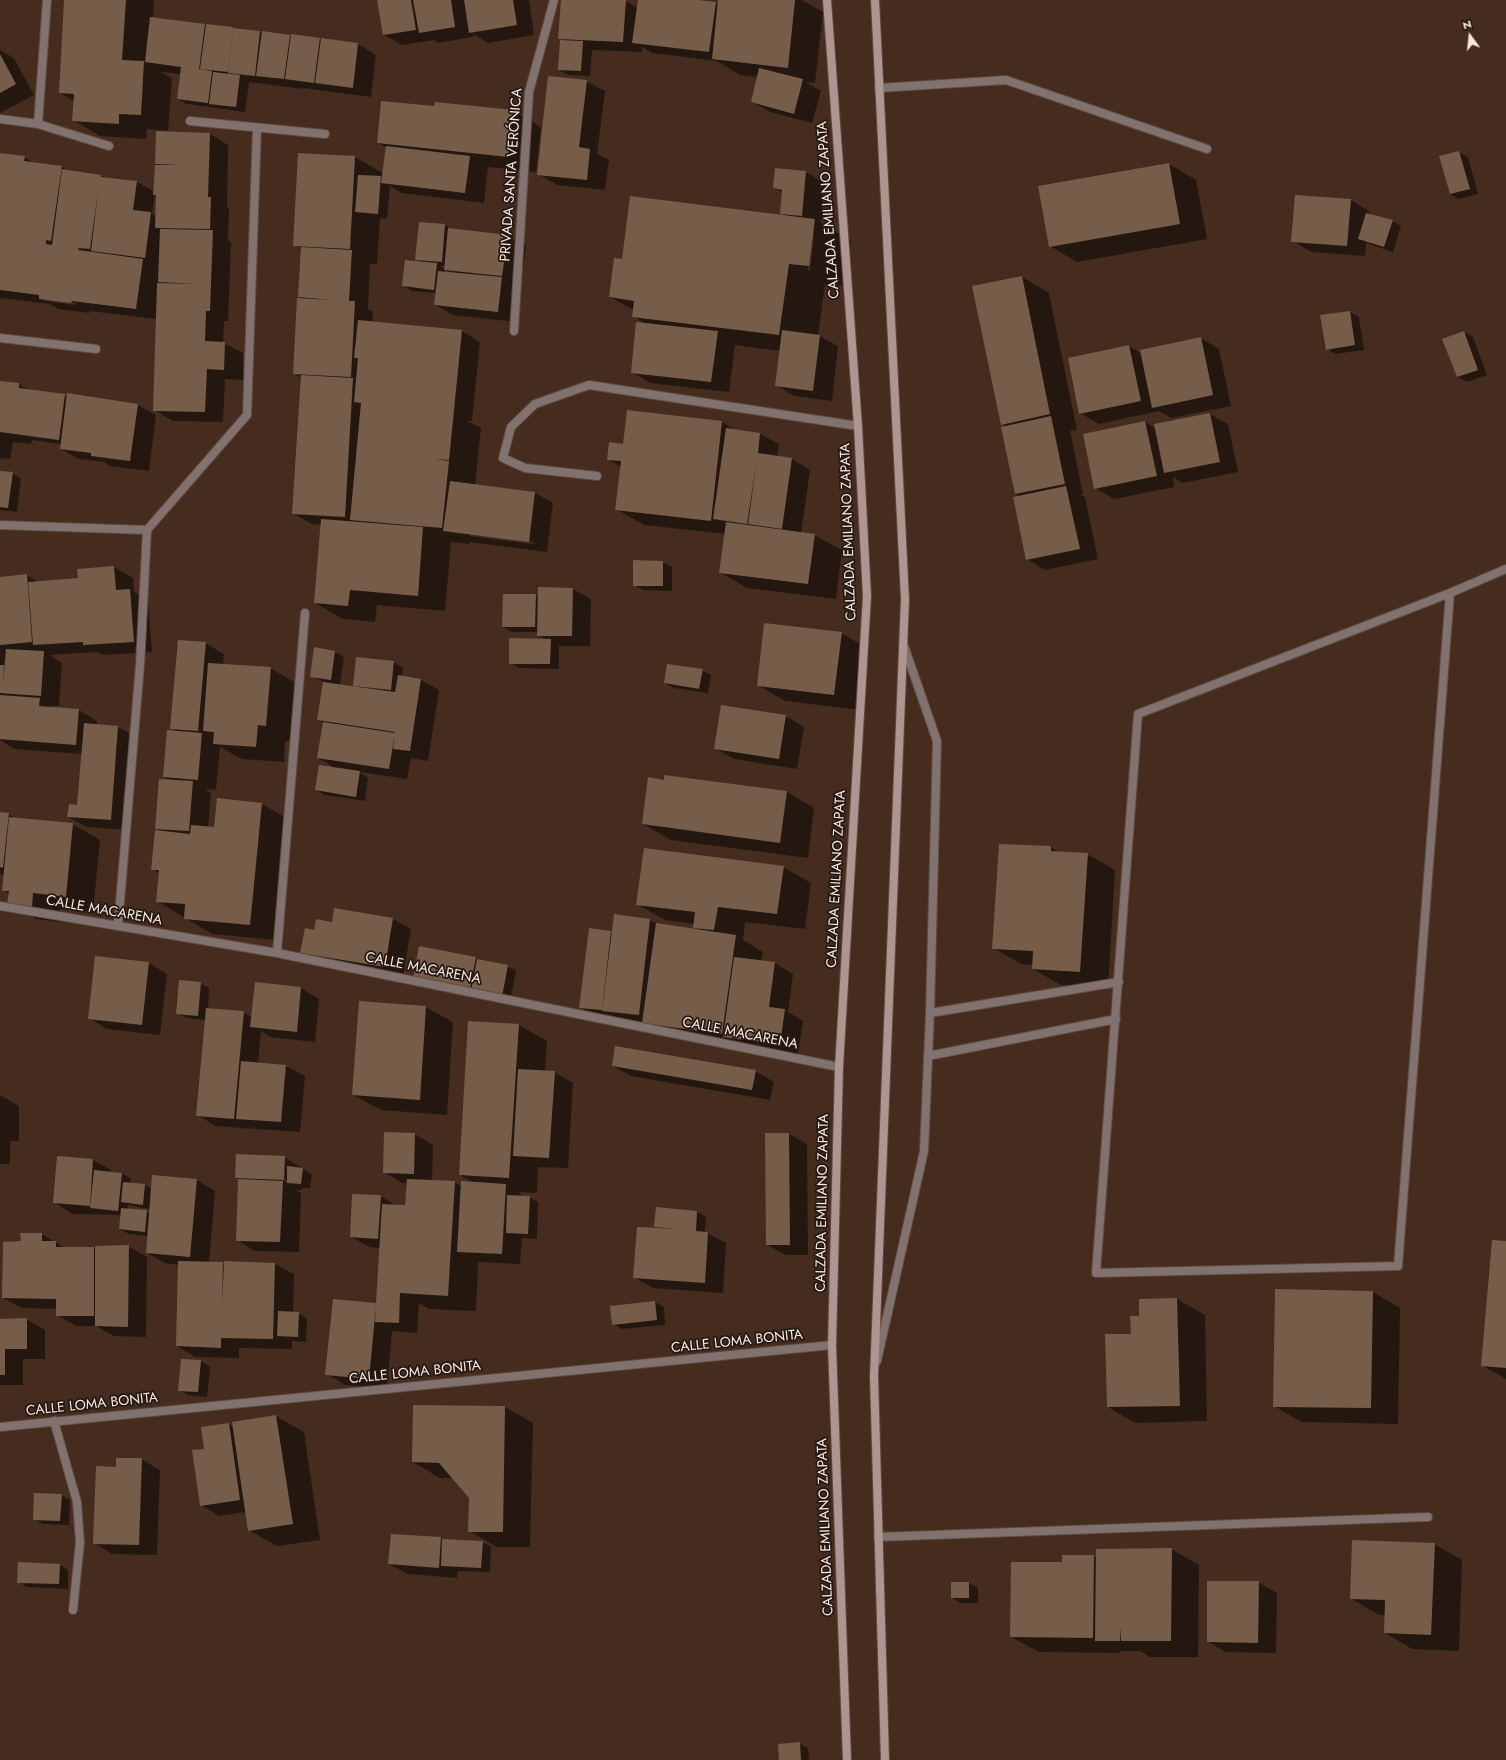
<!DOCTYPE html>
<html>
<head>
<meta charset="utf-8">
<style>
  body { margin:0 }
  #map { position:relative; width:1506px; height:1760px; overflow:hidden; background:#452c1f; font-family:Jost,sans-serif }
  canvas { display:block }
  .north { position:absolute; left:1450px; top:16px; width:40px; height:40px; -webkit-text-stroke:3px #231812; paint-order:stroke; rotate:345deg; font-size:11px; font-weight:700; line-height:16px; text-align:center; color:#f9e8e0 }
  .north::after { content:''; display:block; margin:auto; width:14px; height:18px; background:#f9e8e0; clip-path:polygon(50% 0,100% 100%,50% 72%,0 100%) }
</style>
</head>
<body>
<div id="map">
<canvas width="1506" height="1760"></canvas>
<div class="north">N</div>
</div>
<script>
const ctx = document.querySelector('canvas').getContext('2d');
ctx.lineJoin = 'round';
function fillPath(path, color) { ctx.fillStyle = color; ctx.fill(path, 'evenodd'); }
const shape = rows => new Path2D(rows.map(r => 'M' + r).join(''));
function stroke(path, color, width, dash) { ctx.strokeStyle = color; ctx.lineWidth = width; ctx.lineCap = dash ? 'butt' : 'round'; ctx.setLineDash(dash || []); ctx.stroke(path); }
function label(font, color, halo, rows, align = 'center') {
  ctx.font = font + ' Jost,sans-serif'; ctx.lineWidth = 3.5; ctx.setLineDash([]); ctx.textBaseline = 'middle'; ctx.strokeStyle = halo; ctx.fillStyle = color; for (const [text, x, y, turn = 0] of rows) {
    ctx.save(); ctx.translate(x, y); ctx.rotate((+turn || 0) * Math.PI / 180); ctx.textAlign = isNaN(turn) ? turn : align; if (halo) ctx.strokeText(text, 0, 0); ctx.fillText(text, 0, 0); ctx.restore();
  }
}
const shadow = shape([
  [65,0,154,0,153,18,358,44,376,55,371,97,303,88,303,89,249,82,245,112,187,104,178,99,181,74,161,72,172,78,168,131,147,129,146,139,100,136,73,120,74,101,60,93],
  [379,0,529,0,534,35,488,43,473,34,473,37,438,43,434,40,402,45,384,35],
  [562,0,625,1,638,8,639,0,689,0,716,3,719,5,719,0,802,0,823,12,815,83,805,82,821,91,812,123,770,112,752,102,758,77,740,75,717,61,652,53,642,47,642,52,592,50,590,76,568,75,559,70,564,41,560,38],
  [0,50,14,58,34,95,0,113],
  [586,81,605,91,597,154,609,160,605,190,557,185,538,174],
  [435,107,513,111,541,127,536,172,488,167,484,203,401,193,390,186,387,219,380,218,377,264,370,264,368,309,373,312,372,323,462,331,480,342,472,421,467,421,481,428,475,485,535,493,553,503,547,552,470,542,469,544,451,542,445,611,377,605,375,622,343,619,315,603,322,525,312,524,294,514,302,378,294,374,303,299,299,297,302,249,294,245,355,157,384,174,387,148,378,143],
  [470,534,534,542,533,544,470,536],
  [157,132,210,134,228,145,227,207,229,208,228,240,231,242,228,321,224,321,223,343,243,353,243,380,225,379,223,422,173,421,154,410,156,319,90,311,90,313,58,309,50,304,0,298,0,154,24,157,35,164,62,167,69,171,101,176,105,178,137,182,155,192],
  [155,193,157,193,156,216,152,214],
  [45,299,76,303,76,305,47,301],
  [1459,152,1468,157,1478,194,1459,199,1450,194,1441,157],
  [1169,164,1196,180,1207,239,1077,262,1050,246],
  [775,169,806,172,824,183,821,223,851,241,845,286,825,284,818,335,838,346,832,401,794,396,776,385,780,351,735,345,729,392,650,383,632,372,646,324,633,316,634,310,610,297,623,260,787,216,781,213,783,193,774,188],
  [812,234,814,234,810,271,808,271],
  [1351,200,1369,211,1369,214,1392,221,1401,226,1393,252,1366,243,1365,256,1311,252,1293,241],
  [420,223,445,225,453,230,507,236,526,246,516,322,453,315,435,305,436,293,412,291,403,286,422,263,416,259],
  [439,265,445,266,445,269],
  [446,270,452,273,445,272],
  [1022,277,1049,293,1077,430,1070,431,1083,494,1080,495,1085,497,1098,559,1045,570,1027,559,1020,496,1015,494,1006,427,1002,424],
  [1350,312,1359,317,1364,350,1335,354,1327,349],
  [1464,332,1473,337,1487,375,1467,382,1458,377],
  [1201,338,1219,349,1231,406,1171,418,1159,411,1099,424,1080,413,1129,346,1142,354],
  [0,382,19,384,30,391,67,397,138,405,156,415,149,471,110,466,104,462,79,459,61,449,61,444,32,440,31,444,13,442,10,459,0,458],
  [628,411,722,422,737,431,760,434,779,444,777,457,792,459,810,470,801,533,814,535,842,550,836,599,747,588,720,572,725,534,644,525,616,509,621,467,608,459,624,445],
  [1210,414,1228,424,1238,472,1183,483,1173,477,1174,487,1114,499,1095,488,1145,422,1155,428],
  [0,472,12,473,21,478,17,512,0,510],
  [663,562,672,567,672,591,643,590,634,585],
  [114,567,133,578,134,592,148,600,152,652,103,655,97,652,49,655,62,663,59,706,51,705,56,708,79,710,97,721,97,725,118,727,136,737,129,830,87,827,68,817,78,806,82,754,14,749,0,740,0,578,27,575,38,582,79,578,79,570],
  [573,589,591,599,590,646,559,646,559,669,519,668,510,663,546,640,538,635,538,632,512,632,503,627,536,595,538,597],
  [841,633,869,649,861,710,785,701,758,685],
  [205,643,224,654,223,665,270,668,298,684,293,741,285,741,284,762,242,759,220,747,216,790,205,789,211,793,208,827,215,828,217,799,262,804,290,820,277,940,212,934,157,901,160,874,152,869,162,832,156,828,171,781,164,777,178,732,171,728],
  [315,648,335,652,344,657,340,685,359,688,354,685,357,658,394,662,403,668,402,677,421,680,439,690,428,761,411,758,407,779,359,772,368,778,365,801,325,795,316,790,337,769,318,758,323,723,318,720,324,682,311,676],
  [702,670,711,675,708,693,674,688,665,683],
  [786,716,804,727,797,769,734,759,715,748],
  [665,776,787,792,814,808,808,858,671,840,643,824,665,781],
  [0,813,8,814,17,819,72,824,100,840,93,912,60,909,59,922,36,919,8,903,9,894,3,890,5,875,0,874],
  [1051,847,1060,853,1087,854,1115,870,1108,988,1061,985,1033,969,1034,965,1021,964,993,948],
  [783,867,811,883,805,929,745,922,743,940,763,952,761,962,775,963,793,974,788,1012,803,1021,798,1054,749,1048,598,1018,580,1007,589,929,613,933,650,920,657,924,702,932,694,927,695,924,665,920,637,904],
  [687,935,689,935,675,1033,673,1032],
  [335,909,393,919,411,929,403,977,310,957,302,952,315,931,332,924],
  [96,957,149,963,167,974,160,1035,107,1029,89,1018],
  [476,958,480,960,507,966,516,971,510,1001,489,999,432,989,414,978],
  [200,983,209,988,208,1009,243,1012,252,1017,256,984,301,988,319,999,315,1042,270,1037,261,1031,258,1064,286,1066,305,1076,300,1132,256,1129,252,1127,252,1129,216,1126,197,1115,206,1020,186,1018,177,1013],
  [360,1002,426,1007,453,1022,447,1115,381,1110,353,1095],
  [469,1022,519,1025,547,1041,545,1072,554,1072,573,1083,568,1168,538,1167,537,1193,519,1192,524,1197,529,1197,538,1202,537,1239,522,1238,520,1264,478,1262,476,1311,429,1309,419,1303,417,1333,392,1331,387,1389,345,1385,327,1374,377,1304,380,1248,370,1247,351,1237,380,1196,396,1205,405,1206,407,1183,402,1183,384,1172,385,1133,415,1134,433,1145,432,1181,454,1182,462,1187,474,1183,460,1175],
  [613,1066,755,1071,774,1082,770,1100,631,1076],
  [0,1095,19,1106,19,1141,10,1141,10,1164,0,1164],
  [789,1134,807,1144,808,1255,786,1255,767,1245],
  [284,1157,312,1174,310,1188,302,1188,302,1190,296,1190,301,1193,299,1252,255,1251,237,1240,239,1179,236,1178],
  [280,1177,288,1181,288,1183,279,1178],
  [93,1160,111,1170,111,1172,122,1173,131,1179,130,1183,145,1185,152,1189,197,1180,215,1191,209,1263,225,1264,225,1262,275,1264,294,1274,293,1313,298,1313,307,1319,306,1342,292,1341,292,1349,239,1348,239,1358,195,1357,177,1346,179,1265,165,1263,147,1253,148,1236,129,1234,120,1229,122,1215,73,1214,55,1203],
  [128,1205,150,1209,150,1213,147,1211,128,1209],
  [657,1209,697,1212,706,1217,705,1232,726,1243,723,1293,653,1288,634,1277,661,1229,655,1226],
  [42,1234,65,1248,128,1246,147,1257,146,1337,114,1336,96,1326,76,1326,57,1315,57,1309,22,1308,3,1298,22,1242],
  [1506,1242,1506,1379,1483,1366],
  [1373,1292,1400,1308,1398,1424,1302,1422,1274,1406],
  [1177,1299,1205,1315,1207,1421,1135,1423,1108,1407,1132,1335,1140,1317,1140,1300],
  [655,1302,664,1307,665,1325,622,1329,613,1324],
  [26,1319,45,1330,45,1359,23,1359,23,1385,0,1385,0,1320],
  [201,1361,210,1367,207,1397,188,1395,179,1390],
  [414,1406,505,1407,533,1423,530,1547,497,1547,469,1531,470,1498,453,1478,440,1478,413,1462],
  [276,1416,304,1432,320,1540,277,1546,249,1530,246,1512,219,1516,201,1505,205,1450,229,1424,233,1427,233,1423],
  [141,1459,160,1470,157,1555,112,1554,94,1543,117,1468],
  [61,1495,70,1500,69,1525,43,1524,34,1519],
  [440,1538,445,1540,482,1542,491,1547,490,1572,458,1571,457,1578,408,1574,389,1564],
  [1434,1544,1462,1560,1459,1651,1412,1649,1385,1633,1385,1615,1379,1615,1352,1599],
  [1171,1549,1199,1565,1198,1657,1150,1657,1140,1651,1120,1651,1120,1653,1039,1652,1011,1637,1063,1563,1093,1556,1097,1558],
  [60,1565,68,1570,68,1589,27,1587,18,1582],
  [1258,1582,1277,1593,1276,1653,1226,1652,1208,1642],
  [952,1583,969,1583,978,1588,978,1603,961,1603,952,1598],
  [799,1743,808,1748,809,1760,780,1760]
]);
const building = shape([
  [64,0,126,0,122,60,144,61,141,115,119,114,119,124,72,121,74,94,59,93],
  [377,0,411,0,416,30,383,35],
  [413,0,451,0,455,27,419,33],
  [464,0,513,0,517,25,469,33],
  [561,0,626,0,623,42,558,39],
  [638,0,698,0,716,2,709,52,632,43],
  [718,0,795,0,788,68,712,59],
  [150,17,205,24,199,69,212,71,208,103,177,99,181,67,145,62],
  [206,24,233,27,228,72,200,69],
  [233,28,260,31,255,76,228,73],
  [262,31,290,35,284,79,256,76],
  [291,34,320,38,314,83,285,79],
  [321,38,358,43,353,88,315,83],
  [560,40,583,41,581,71,558,70],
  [0,54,16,84,0,93],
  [759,68,803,79,794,114,751,102],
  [213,72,240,75,236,107,209,104],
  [548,76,587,80,579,147,590,149,587,180,537,175],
  [381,101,434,106,435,102,514,110,508,157,377,143],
  [156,131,210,133,208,197,211,197,210,229,155,228,156,195,153,195,155,165,178,165,155,164],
  [386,146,470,156,465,193,381,183],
  [1459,151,1470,189,1450,194,1439,156],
  [0,153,25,156,24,161,62,166,51,241,46,240,46,244,52,245,62,169,101,175,101,177,137,181,133,210,151,212,145,258,91,251,98,192,90,249,79,248,78,250,143,259,136,309,72,301,71,303,39,299,39,295,0,290],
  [298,153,355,156,350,249,293,246],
  [1169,163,1180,224,1049,247,1038,186],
  [775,168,806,171,802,216,780,214,782,190,773,188],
  [358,175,381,176,378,214,355,212],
  [1295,195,1351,199,1347,246,1291,242],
  [630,196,815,219,809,266,789,264,779,335,632,317,634,301,609,297,614,258,622,259],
  [1366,213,1393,220,1384,247,1358,239],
  [419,222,445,224,442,262,415,260],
  [448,228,508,235,502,276,444,270],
  [160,229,213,230,210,311,206,311,205,341,225,342,224,370,207,369,205,412,153,411,157,283,197,284,158,282],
  [301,247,352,250,349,301,355,301,351,377,293,374,297,298,332,300,298,297],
  [405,260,437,263,434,290,402,286],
  [438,271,502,277,498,312,434,305],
  [1022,276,1050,414,1001,425,972,286],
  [1350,311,1355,345,1326,350,1320,315],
  [358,320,462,330,449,460,435,459,449,461,442,528,350,520,361,403,354,402,358,358,354,358],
  [636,322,718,331,711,382,631,373],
  [782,330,820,335,813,391,775,386],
  [1464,331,1478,370,1457,377,1442,339],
  [1201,337,1213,395,1152,408,1140,350],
  [1129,345,1141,401,1079,414,1068,358],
  [301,375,353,378,345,517,292,514],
  [0,381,19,383,19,388,65,394,59,440,0,432],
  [67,393,138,404,130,461,91,456,91,453,60,449],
  [627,410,722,421,711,521,615,510,621,461,607,460,609,442,623,444],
  [1210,413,1220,462,1164,473,1154,424],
  [1051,416,1065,484,1015,494,1001,427],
  [1145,421,1157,476,1094,489,1083,434],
  [726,428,760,433,758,453,792,458,782,529,748,524,757,459,747,524,713,519],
  [0,471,13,472,8,508,0,507],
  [450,481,535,492,529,542,443,531],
  [1066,486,1080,549,1026,560,1013,497],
  [321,519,423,527,418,596,350,590,348,606,314,603],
  [726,522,815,534,808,584,719,573],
  [633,560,663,561,663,586,633,586],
  [114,566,116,590,130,589,134,642,83,645,83,642,33,645,28,582,78,578,77,569],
  [27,574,32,642,0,645,0,577],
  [538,587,573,588,572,636,537,636],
  [503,594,536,594,535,627,502,627],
  [764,623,842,632,834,695,757,686],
  [509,638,551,639,550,664,509,664],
  [178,640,206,642,198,731,170,729],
  [314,647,335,651,331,680,310,677],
  [6,649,44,651,41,696,0,693,0,665,4,665,3,683],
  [356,657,394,661,391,690,353,686],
  [208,663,271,667,266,726,258,725,256,747,213,744,214,732,203,731],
  [667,664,703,669,699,689,664,683],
  [398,675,421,679,410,751,393,749,395,732,317,720,323,682,395,692],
  [0,695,40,698,39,706,79,709,76,745,0,739],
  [721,705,786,715,779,759,714,749],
  [323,722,395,733,389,769,317,758],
  [84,723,118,726,111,820,67,817,69,804,77,805],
  [167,730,202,733,198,780,163,777],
  [319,765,360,771,356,797,315,790],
  [664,775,787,791,780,843,642,824,648,777,664,780],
  [159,779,193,781,189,831,155,829],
  [217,798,262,803,250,925,184,919,185,904,156,902,159,870,151,870,155,830,190,834,191,825,214,827],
  [0,812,9,813,3,868,0,867],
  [9,817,73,823,66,897,33,893,32,907,7,904,9,891,2,891],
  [999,844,1051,846,1051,851,1088,853,1080,972,1032,969,1033,951,992,949],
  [644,848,784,866,777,914,718,907,714,930,693,928,695,912,636,905],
  [334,908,393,918,385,967,300,953,305,928,314,930,316,919,332,922],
  [614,914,650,919,639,1015,602,1011],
  [656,923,736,935,722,1034,642,1023],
  [589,928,611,931,602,1010,579,1008],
  [419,946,476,957,470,989,413,979],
  [95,956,149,962,142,1025,88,1019],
  [734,957,775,962,769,1007,785,1009,780,1044,723,1037],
  [477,959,508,965,502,997,471,991],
  [179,980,201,982,198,1016,176,1014],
  [255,982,301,987,297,1032,250,1027],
  [359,1001,426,1006,420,1100,352,1095],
  [206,1008,244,1011,234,1119,196,1116],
  [468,1021,519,1024,509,1178,459,1175],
  [615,1046,756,1070,752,1090,612,1066],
  [241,1061,286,1065,281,1122,236,1119],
  [518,1069,555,1071,549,1158,513,1156],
  [384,1132,415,1133,414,1174,383,1173],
  [765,1133,789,1133,790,1245,766,1245],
  [236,1154,285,1156,284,1180,235,1178],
  [57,1156,93,1159,90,1206,53,1203],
  [287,1166,303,1168,301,1184,287,1183],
  [94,1170,122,1173,118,1211,90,1208],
  [152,1175,197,1179,190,1257,146,1253],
  [238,1179,283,1181,280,1242,236,1241],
  [407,1179,455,1181,448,1296,400,1293,399,1323,375,1322,376,1306,369,1379,325,1375,333,1299,376,1303,382,1204,405,1205],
  [461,1181,506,1184,502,1254,457,1252],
  [123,1182,145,1184,143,1205,121,1202],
  [352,1194,381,1195,378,1239,350,1237],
  [507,1195,530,1196,528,1234,506,1233],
  [656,1207,697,1211,696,1231,708,1232,705,1283,633,1278,637,1227,678,1229,654,1227],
  [121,1208,147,1210,145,1232,119,1229],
  [20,1233,42,1233,42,1241,56,1241,56,1247,94,1247,94,1316,56,1316,56,1299,2,1298,3,1242,21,1241],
  [1492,1240,1506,1241,1506,1368,1481,1366],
  [129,1245,128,1327,95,1326,95,1246],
  [178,1261,223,1262,222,1304,224,1261,275,1263,273,1339,221,1338,221,1348,176,1346],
  [1275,1289,1373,1291,1371,1408,1273,1407],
  [1177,1298,1180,1406,1107,1407,1105,1334,1131,1334,1130,1316,1139,1316,1139,1299],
  [655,1301,657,1320,612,1325,610,1306],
  [278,1311,299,1312,298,1337,277,1336],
  [27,1318,27,1349,5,1349,5,1375,0,1375,0,1319],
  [181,1359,201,1360,198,1392,178,1391],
  [413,1405,505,1406,503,1532,468,1532,469,1498,439,1463,412,1462],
  [276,1415,293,1524,248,1531,232,1422],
  [229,1423,240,1500,200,1506,192,1450,204,1449,201,1427],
  [116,1458,142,1458,139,1545,93,1544,96,1466,116,1467],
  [34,1493,62,1494,60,1521,33,1520],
  [391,1534,441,1537,439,1568,388,1564],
  [442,1539,483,1541,481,1568,441,1566],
  [1352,1540,1435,1543,1431,1635,1384,1633,1385,1600,1350,1599],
  [1172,1548,1171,1641,1121,1641,1121,1627,1120,1641,1095,1641,1096,1549],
  [1062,1555,1094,1555,1093,1638,1010,1637,1011,1562,1062,1562],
  [18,1562,60,1564,59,1584,17,1583],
  [1207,1581,1259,1581,1258,1643,1207,1642],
  [951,1582,969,1582,969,1598,951,1598],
  [800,1742,801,1760,779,1760,778,1744]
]);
const service = shape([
  [879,88,1006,80,1207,149],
  [597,476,525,468,503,458,511,427,535,404,589,385,858,426],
  [54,1421,77,1502,80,1542,73,1610]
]);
const minor = shape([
  [0,119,38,124,109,146],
  [190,121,325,134],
  [38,124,47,0],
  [514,331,529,92,554,0],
  [0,338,96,349],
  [0,525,147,530],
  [1450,593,1398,1266,1096,1273,1138,714,1450,593,1506,569],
  [0,906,277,953,839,1067],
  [118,926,140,665,147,530,247,415,257,128],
  [277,953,305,613],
  [930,1013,1119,982],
  [928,1056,1116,1019],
  [877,1361,924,1151,930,1013,937,741,904,646],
  [0,1427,832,1345],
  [878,1537,1428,1517]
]);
const secondary = shape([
  [827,0,858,426,867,596,839,1067,832,1345,847,1760],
  [875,0,905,599,874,1376,885,1760]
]);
const streetNames = [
  ["PRIVADA SANTA VERÓNICA",512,175,-86],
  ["CALZADA EMILIANO ZAPATA",829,210,-94],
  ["CALZADA EMILIANO ZAPATA",849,532,-92],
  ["CALZADA EMILIANO ZAPATA",837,879,-87],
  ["CALLE MACARENA",104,911,10],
  ["CALLE MACARENA",423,969,11],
  ["CALLE MACARENA",740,1034,11],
  ["CALZADA EMILIANO ZAPATA",823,1203,-89],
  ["CALLE LOMA BONITA",737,1342,-6],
  ["CALLE LOMA BONITA",415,1373,-6],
  ["CALLE LOMA BONITA",92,1405,-6],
  ["CALZADA EMILIANO ZAPATA",826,1527,-92]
];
fillPath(shadow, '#0007');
fillPath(building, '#755d49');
stroke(service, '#624a3e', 10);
stroke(minor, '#624a3e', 10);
stroke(secondary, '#624a3e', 10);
stroke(service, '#817270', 8);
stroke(minor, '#817270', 8);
stroke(secondary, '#ad9592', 8);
label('14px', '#f9e8e0', '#231812', streetNames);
</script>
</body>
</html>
